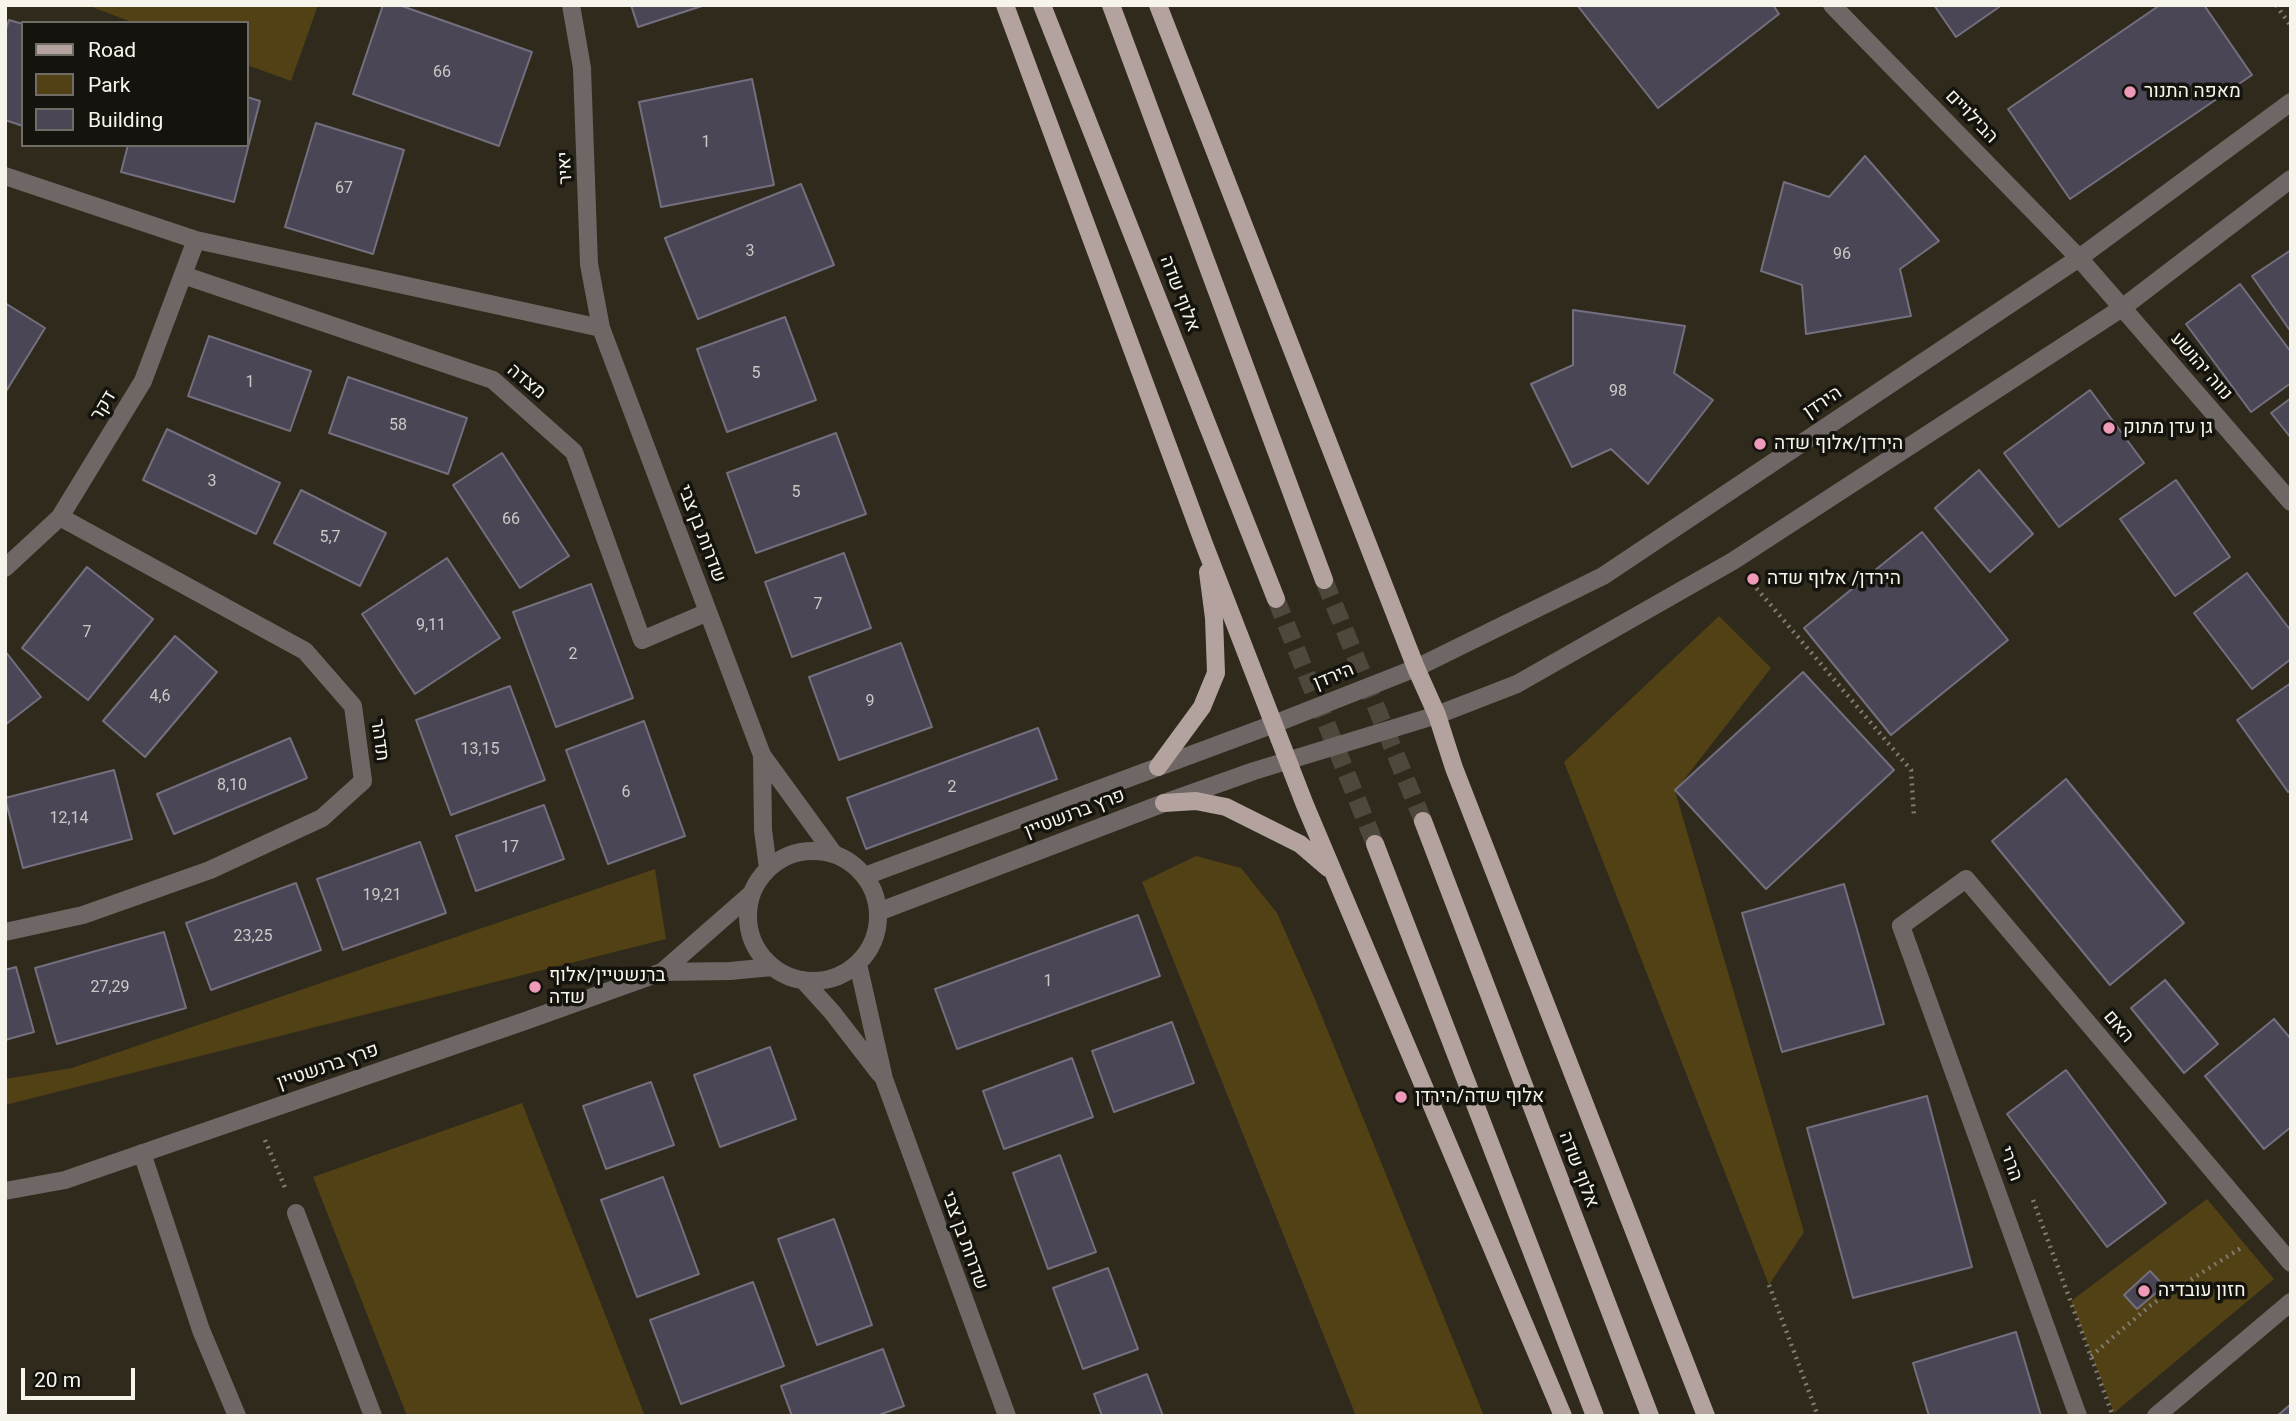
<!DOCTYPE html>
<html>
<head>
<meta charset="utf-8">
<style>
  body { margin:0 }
  #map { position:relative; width:2296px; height:1421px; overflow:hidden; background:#2f2a1c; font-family:Roboto,sans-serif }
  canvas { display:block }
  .frame { position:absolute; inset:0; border:7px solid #f7f4eb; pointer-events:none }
  .legend { position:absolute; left:21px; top:21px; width:228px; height:126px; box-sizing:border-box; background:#15130d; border:2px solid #6f6d66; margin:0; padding:9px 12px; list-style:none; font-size:21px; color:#f7f4eb }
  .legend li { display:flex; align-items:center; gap:14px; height:35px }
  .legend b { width:35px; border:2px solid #6f6d66 }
  .scale { position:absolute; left:21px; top:1368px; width:114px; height:32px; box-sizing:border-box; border:4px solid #f7f4eb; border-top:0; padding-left:9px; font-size:21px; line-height:24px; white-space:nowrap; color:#f7f4eb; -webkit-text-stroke:5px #15130d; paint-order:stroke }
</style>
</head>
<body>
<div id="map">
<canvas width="2296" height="1421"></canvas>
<div class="frame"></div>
<ul class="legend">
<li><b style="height:9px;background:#b4a29e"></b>Road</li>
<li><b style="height:19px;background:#514114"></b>Park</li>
<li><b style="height:19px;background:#4b4655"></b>Building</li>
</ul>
<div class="scale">20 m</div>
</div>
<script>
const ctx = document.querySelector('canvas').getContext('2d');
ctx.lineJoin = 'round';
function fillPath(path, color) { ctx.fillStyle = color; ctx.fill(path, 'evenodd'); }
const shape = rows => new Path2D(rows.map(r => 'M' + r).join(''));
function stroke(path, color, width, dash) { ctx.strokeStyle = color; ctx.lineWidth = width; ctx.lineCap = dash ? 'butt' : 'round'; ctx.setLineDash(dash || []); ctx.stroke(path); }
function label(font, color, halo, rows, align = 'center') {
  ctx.font = font + ' Roboto,Heebo,sans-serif'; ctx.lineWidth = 7; ctx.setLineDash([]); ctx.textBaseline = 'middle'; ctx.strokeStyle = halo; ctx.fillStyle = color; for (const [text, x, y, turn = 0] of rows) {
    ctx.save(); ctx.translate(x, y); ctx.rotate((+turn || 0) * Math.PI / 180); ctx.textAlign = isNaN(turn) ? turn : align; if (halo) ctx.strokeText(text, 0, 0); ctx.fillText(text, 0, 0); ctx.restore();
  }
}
const green = shape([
  [87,5,318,5,291,81,247,65,247,23,134,23],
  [1719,616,1771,668,1675,791,1804,1232,1769,1285,1564,762],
  [1196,856,1241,868,1277,913,1314,997,1484,1416,1356,1416,1142,882],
  [655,869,666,939,5,1105,5,1079,72,1068],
  [522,1103,645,1416,407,1416,313,1177],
  [2207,1199,2274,1279,2114,1413,2071,1301]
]);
const building = shape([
  [383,5,399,5,532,52,499,146,353,94,383,5],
  [631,5,705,5,638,27,631,5],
  [1577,5,1773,5,1779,14,1658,108,1577,5],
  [1934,5,2002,5,1956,37,1934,5],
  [2160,5,2204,5,2252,75,2070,199,2008,109,2160,5],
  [9,20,23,24,23,126,5,120,5,32,9,20],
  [752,79,774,185,661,207,639,102,752,79],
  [247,97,260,101,234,202,121,172,128,145,247,145,247,97],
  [316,123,404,150,373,254,285,227,316,123],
  [1865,156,1939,241,1900,269,1911,316,1806,334,1802,285,1761,271,1784,182,1829,197,1865,156],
  [801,184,834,265,698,319,665,238,801,184],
  [2291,250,2291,332,2252,276,2291,250],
  [2240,284,2291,352,2291,383,2251,412,2186,324,2240,284],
  [5,303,45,328,5,393,5,303],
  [1573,310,1685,326,1674,373,1713,400,1648,484,1611,449,1572,467,1531,384,1573,365,1573,310],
  [785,317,816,400,727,432,697,349,785,317],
  [209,336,311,371,290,431,188,396,209,336],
  [348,377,467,418,448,474,329,433,348,377],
  [2090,390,2144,463,2059,527,2004,453,2090,390],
  [2291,398,2291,438,2271,413,2291,398],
  [167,429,280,483,256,534,143,480,167,429],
  [836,433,866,514,756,553,727,473,836,433],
  [502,453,569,556,520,588,453,485,502,453],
  [1979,470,2033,534,1990,572,1935,508,1979,470],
  [2176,480,2230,557,2175,596,2120,519,2176,480],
  [301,490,386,533,360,586,274,543,301,490],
  [1922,532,2008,640,1891,735,1804,628,1922,532],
  [844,553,871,628,792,657,765,582,844,553],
  [447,558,500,638,415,694,362,614,447,558],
  [87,567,153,619,88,700,22,648,87,567],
  [2247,573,2291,631,2291,659,2252,689,2194,613,2247,573],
  [591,584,633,698,556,727,513,612,591,584],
  [175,636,217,672,145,757,103,721,175,636],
  [901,643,932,727,839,760,809,677,901,643],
  [5,651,41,697,5,725,5,651],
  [1803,672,1894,770,1766,889,1675,790,1803,672],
  [2291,683,2291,790,2288,792,2237,720,2291,683],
  [510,686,545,780,451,815,416,720,510,686],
  [644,721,685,836,608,864,566,750,644,721],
  [1038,728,1057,779,866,849,847,798,1038,728],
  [290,738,307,778,174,834,157,794,290,738],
  [114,770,132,839,23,868,5,798,114,770],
  [2066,779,2184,923,2110,985,1992,841,2066,779],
  [544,805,564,859,476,891,456,836,544,805],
  [420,842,446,913,343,950,317,879,420,842],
  [296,883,321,950,211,990,186,923,296,883],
  [1844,884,1884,1024,1782,1052,1742,913,1844,884],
  [1138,915,1160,976,957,1049,935,989,1138,915],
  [164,932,186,1008,57,1044,35,968,164,932],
  [16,967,34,1032,5,1040,5,970,16,967],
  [2165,980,2218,1044,2184,1073,2131,1008,2165,980],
  [2274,1019,2291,1039,2291,1127,2264,1149,2205,1076,2274,1019],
  [1172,1022,1194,1083,1114,1112,1092,1051,1172,1022],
  [770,1047,796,1119,720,1147,694,1075,770,1047],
  [1072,1058,1093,1117,1004,1149,983,1091,1072,1058],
  [2066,1070,2166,1203,2107,1247,2007,1114,2066,1070],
  [651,1082,674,1145,606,1169,583,1106,651,1082],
  [1927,1096,1972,1267,1853,1298,1807,1128,1927,1096],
  [1060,1155,1096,1252,1048,1269,1013,1173,1060,1155],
  [663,1177,699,1274,637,1297,601,1200,663,1177],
  [834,1219,872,1325,817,1345,778,1239,834,1219],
  [1108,1268,1138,1349,1083,1369,1053,1288,1108,1268],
  [2150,1271,2164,1286,2137,1309,2124,1295,2150,1271],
  [753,1282,784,1366,681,1404,650,1320,753,1282],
  [2016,1332,2041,1416,1929,1416,1913,1363,2016,1332],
  [883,1349,904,1406,876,1416,792,1416,781,1386,883,1349],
  [1147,1374,1163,1416,1102,1416,1094,1394,1147,1374],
  [2291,1404,2291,1416,2277,1416,2291,1404]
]);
const majorTunnel = shape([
  [1324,580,1423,821],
  [1276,599,1375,844]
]);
const path = shape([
  [2276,5,2291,26],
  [1752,583,1911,770,1914,816],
  [265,1140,286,1190],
  [2033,1200,2113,1416],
  [1769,1285,1818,1416],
  [2091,1356,2152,1304,2241,1248]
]);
const minor = shape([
  [571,5,582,68,589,264,601,328,762,755,834,854],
  [1832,5,2079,258,2291,502],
  [5,176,196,240,601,328],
  [183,275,493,380,574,452,642,640,708,612],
  [5,568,60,517,143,381,196,240],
  [762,755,763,830,768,868],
  '748 916a65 65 0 1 1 130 0a65 65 0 1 1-130 0Z',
  [865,876,1274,724,1416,668,1603,576,2079,258,2291,102],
  [878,912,1164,803,1254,771,1437,715,1517,684,1733,561,2122,308,2291,179],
  [5,932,83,915,210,870,322,818,363,781,353,706,305,651,60,517],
  [858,964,884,1079,1007,1416],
  [662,972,751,894],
  [803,980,832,1012,880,1074],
  [142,1153,201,1330,237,1416],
  [5,1191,65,1180,525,1021,662,972,730,971,772,967],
  [296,1213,373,1416],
  [2078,1416,1901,926,1966,879,2291,1263],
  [2156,1416,2291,1302]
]);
const major = shape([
  [1005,5,1204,544,1305,805,1563,1416],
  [1042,5,1276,599],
  [1111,5,1324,580],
  [1158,5,1416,668,1437,715,1454,768,1706,1416],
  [1158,767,1202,707,1216,673,1214,618,1208,572],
  [1164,803,1196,801,1226,807,1300,844,1328,868],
  [1423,821,1650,1416],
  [1375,844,1595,1416]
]);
const markers = [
  [2130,92,7,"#ef9ab8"],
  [2109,428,7,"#ef9ab8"],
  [1760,444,7,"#ef9ab8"],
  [1753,579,7,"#ef9ab8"],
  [535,987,7,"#ef9ab8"],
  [1401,1097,7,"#ef9ab8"],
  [2144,1291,7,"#ef9ab8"]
];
const numberNames = [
  ["66",442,73],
  ["1",706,143],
  ["67",344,189],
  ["3",750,252],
  ["96",1842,255],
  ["5",756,374],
  ["1",250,383],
  ["98",1618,392],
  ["58",398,426],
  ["3",212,482],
  ["5",796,493],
  ["66",511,520],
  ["5,7",330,538],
  ["7",818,605],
  ["9,11",431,626],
  ["7",87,633],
  ["2",573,655],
  ["4,6",160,697],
  ["9",870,702],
  ["13,15",480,750],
  ["8,10",232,786],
  ["2",952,788],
  ["6",626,793],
  ["12,14",69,819],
  ["17",510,848],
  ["19,21",382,896],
  ["23,25",253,937],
  ["1",1048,982],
  ["27,29",110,988]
];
const poiNames = [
  ["מאפה התנור",2144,92],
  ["גן עדן מתוק",2123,428],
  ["הירדן/אלוף שדה",1774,444],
  ["הירדן/ אלוף שדה",1767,579],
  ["ברנשטיין/אלוף",549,976],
  ["שדה",549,998],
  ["אלוף שדה/הירדן",1415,1097],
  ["חזון עובדיה",2158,1291]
];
const streetNames = [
  ["הבילויים",1971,117,46],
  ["יאיר",566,168,-93],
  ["אלוף שדה",1179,294,69],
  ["נווה יהושע",2201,367,49],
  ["מצדה",526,382,40],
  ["הירדן",1823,403,-34],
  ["דקר",104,406,-59],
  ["שדרות בן צבי",701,534,69],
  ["הירדן",1334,677,-22],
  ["תדהר",379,740,82],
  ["פרץ ברנשטיין",1075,814,-21],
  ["האם",2118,1027,50],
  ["פרץ ברנשטיין",328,1067,-19],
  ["הררי",2010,1164,70],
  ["אלוף שדה",1578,1170,69],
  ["שדרות בן צבי",964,1241,70]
];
fillPath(green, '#514114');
fillPath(building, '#4b4655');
stroke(building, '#746f7f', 2);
stroke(majorTunnel, '#4d483b', 18, [18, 9]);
stroke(path, '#7f7b6f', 4.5, [2, 5]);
stroke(minor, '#6f6765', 18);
stroke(major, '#b4a29e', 18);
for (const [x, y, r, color] of markers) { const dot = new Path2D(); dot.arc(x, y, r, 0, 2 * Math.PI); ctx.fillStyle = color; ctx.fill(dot); stroke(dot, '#15130d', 2.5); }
label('16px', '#ccc8c6', null, numberNames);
label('19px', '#f7f4eb', '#15130d', poiNames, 'left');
label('19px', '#f7f4eb', '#15130d', streetNames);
</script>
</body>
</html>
